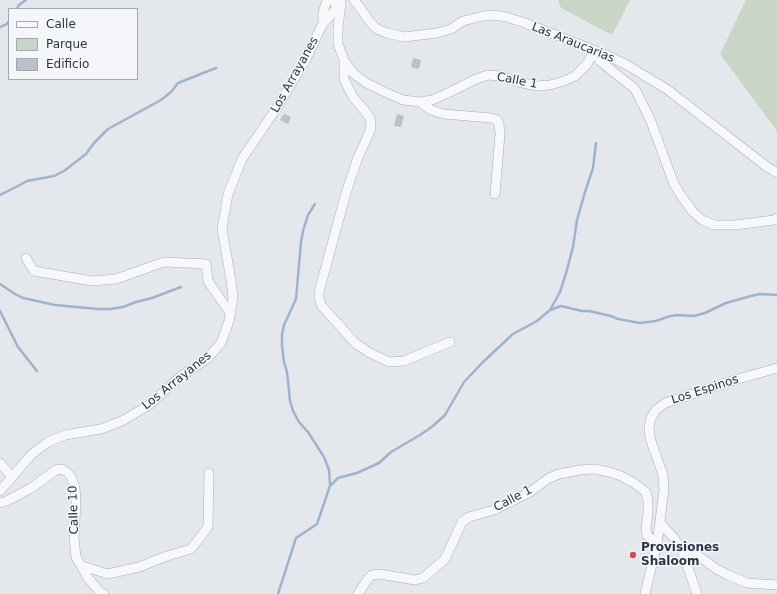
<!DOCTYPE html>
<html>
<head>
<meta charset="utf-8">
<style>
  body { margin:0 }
  #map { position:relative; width:777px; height:594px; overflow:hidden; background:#e4e7ec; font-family:"DejaVu Sans",sans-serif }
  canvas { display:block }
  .legend { position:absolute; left:8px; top:8px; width:130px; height:72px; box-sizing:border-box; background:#f4f6f9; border:1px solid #a4a8b1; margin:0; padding:5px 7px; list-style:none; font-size:12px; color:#2b3445 }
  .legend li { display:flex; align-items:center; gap:8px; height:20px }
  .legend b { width:20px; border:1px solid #a4a8b1 }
</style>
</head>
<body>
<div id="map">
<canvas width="777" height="594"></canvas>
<ul class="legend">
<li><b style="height:5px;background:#f7f8fa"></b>Calle</li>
<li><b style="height:11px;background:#c9d6c5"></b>Parque</li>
<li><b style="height:11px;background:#bbc0ca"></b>Edificio</li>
</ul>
</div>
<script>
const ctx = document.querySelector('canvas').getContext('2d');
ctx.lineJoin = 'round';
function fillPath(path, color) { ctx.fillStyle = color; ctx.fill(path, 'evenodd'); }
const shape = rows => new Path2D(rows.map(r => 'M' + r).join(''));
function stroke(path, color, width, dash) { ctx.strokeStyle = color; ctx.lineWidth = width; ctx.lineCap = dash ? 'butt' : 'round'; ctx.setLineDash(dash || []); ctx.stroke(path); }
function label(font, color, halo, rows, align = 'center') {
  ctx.font = font + ' "DejaVu Sans",sans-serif'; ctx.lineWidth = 3; ctx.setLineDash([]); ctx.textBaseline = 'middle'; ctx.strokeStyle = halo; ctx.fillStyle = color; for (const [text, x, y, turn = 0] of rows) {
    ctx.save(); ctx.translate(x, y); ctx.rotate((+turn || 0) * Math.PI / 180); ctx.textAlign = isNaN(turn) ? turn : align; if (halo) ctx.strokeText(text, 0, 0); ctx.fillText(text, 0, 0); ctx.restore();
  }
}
const green = shape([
  [558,0,630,0,612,35,561,8],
  [746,0,777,0,777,131,720,54]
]);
const stream = shape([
  [17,9,19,5,26,0],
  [0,27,7,24,9,21],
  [0,195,18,186,27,181,54,176,64,171,86,154,94,143,108,129,161,100,171,92,178,83,216,68],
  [315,204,308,215,303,231,301,242,296,299,284,325,282,334,282,346,284,362,287,372,290,401,293,411,299,422,308,432,324,457,329,470,330,485],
  [0,284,15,294,23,298,55,305,98,309,110,309,123,307,136,302,152,298,181,287],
  [550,310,561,306,582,311,589,311,611,316,618,319,640,323,656,321,667,317,676,315,694,316,705,313,726,303,751,296,760,294,777,295],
  [0,311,18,347,37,371],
  [278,594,296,538,317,524,330,486,338,478,357,473,379,463,391,452,420,435,433,426,445,415,464,382,483,362,513,334,537,321,550,310,560,292,567,270,573,247,577,220,585,192,593,168,596,143]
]);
const building = shape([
  [413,58,421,60,419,69,411,67],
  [284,114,291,117,288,124,280,120],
  [397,114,404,116,401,127,394,126]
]);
const street = shape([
  [354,0,361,9,370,22,377,29,387,33,404,37,437,33,451,29,463,21,483,16,493,15,506,17,525,23,611,57,627,65,668,90,766,166,777,173],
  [341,2,338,28,338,44,344,60,353,73,366,83,385,92,403,100,420,102,432,100,448,93,476,79,488,75,501,76,518,82,537,86,550,85,564,81,575,76,587,64,594,51,600,61,635,89,650,119,674,184,682,197,693,212,702,220,714,225,735,225,774,220,777,218],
  [323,23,323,13,326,3,331,0],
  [344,60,344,79,353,97,364,110,370,118,371,126,370,131,357,160,346,193,319,292,319,297,321,305,355,343,370,353,389,362,404,361,450,342],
  [420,102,431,110,444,114,491,118,497,120,499,124,500,134,495,194],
  [26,258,34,271,92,281,116,279,164,262,206,264,208,281,230,313],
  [0,463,12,477],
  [0,491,32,454,48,442,65,435,101,429,122,421,149,405,180,377,208,358,221,343,229,321,233,298,231,280,222,229,228,194,242,159,276,109,306,59,323,23,331,15,336,8,336,0],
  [0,503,7,501,31,488,56,470,62,469,67,472,71,477,75,487,76,503,74,538,76,557,88,578,100,592,104,594],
  [660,523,674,538,682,550,697,594],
  [682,550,696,554,715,568,728,575,747,583,777,585],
  [82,566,108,574,139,567,167,556,191,549,208,527,209,473],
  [358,594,368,579,372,575,380,574,415,580,423,578,445,559,462,522,469,517,494,510,530,492,549,478,559,474,580,470,594,469,609,472,621,476,634,483,646,492,648,501,648,513,646,528,647,535,657,544],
  [645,594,657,544,664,490,663,475,650,438,649,427,651,418,656,410,665,403,738,379,777,368]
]);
const markers = [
  [633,555,4,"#d1495b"]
];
const streetNames = [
  ["Las Araucarias",573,43,22],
  ["Los Arrayanes",295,75,-61],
  ["Calle 1",517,81,11],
  ["Los Arrayanes",177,381,-39],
  ["Los Espinos",705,390,-18],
  ["Calle 1",513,499,-28],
  ["Calle 10",74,510,-92]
];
const poiNames = [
  ["Provisiones",641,548],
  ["Shaloom",641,562]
];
fillPath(green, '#c9d6c5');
stroke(stream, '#9fb4cc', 2.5);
fillPath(building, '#bbc0ca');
stroke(street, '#a9aeb7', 10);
stroke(street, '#f7f8fa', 9);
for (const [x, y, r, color] of markers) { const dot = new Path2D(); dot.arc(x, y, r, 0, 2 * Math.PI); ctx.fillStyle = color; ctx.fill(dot); stroke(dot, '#f4f6f9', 1.5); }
label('12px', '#2b3445', '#f4f6f9', streetNames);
label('bold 12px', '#2b3445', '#f4f6f9', poiNames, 'left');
</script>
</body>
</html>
